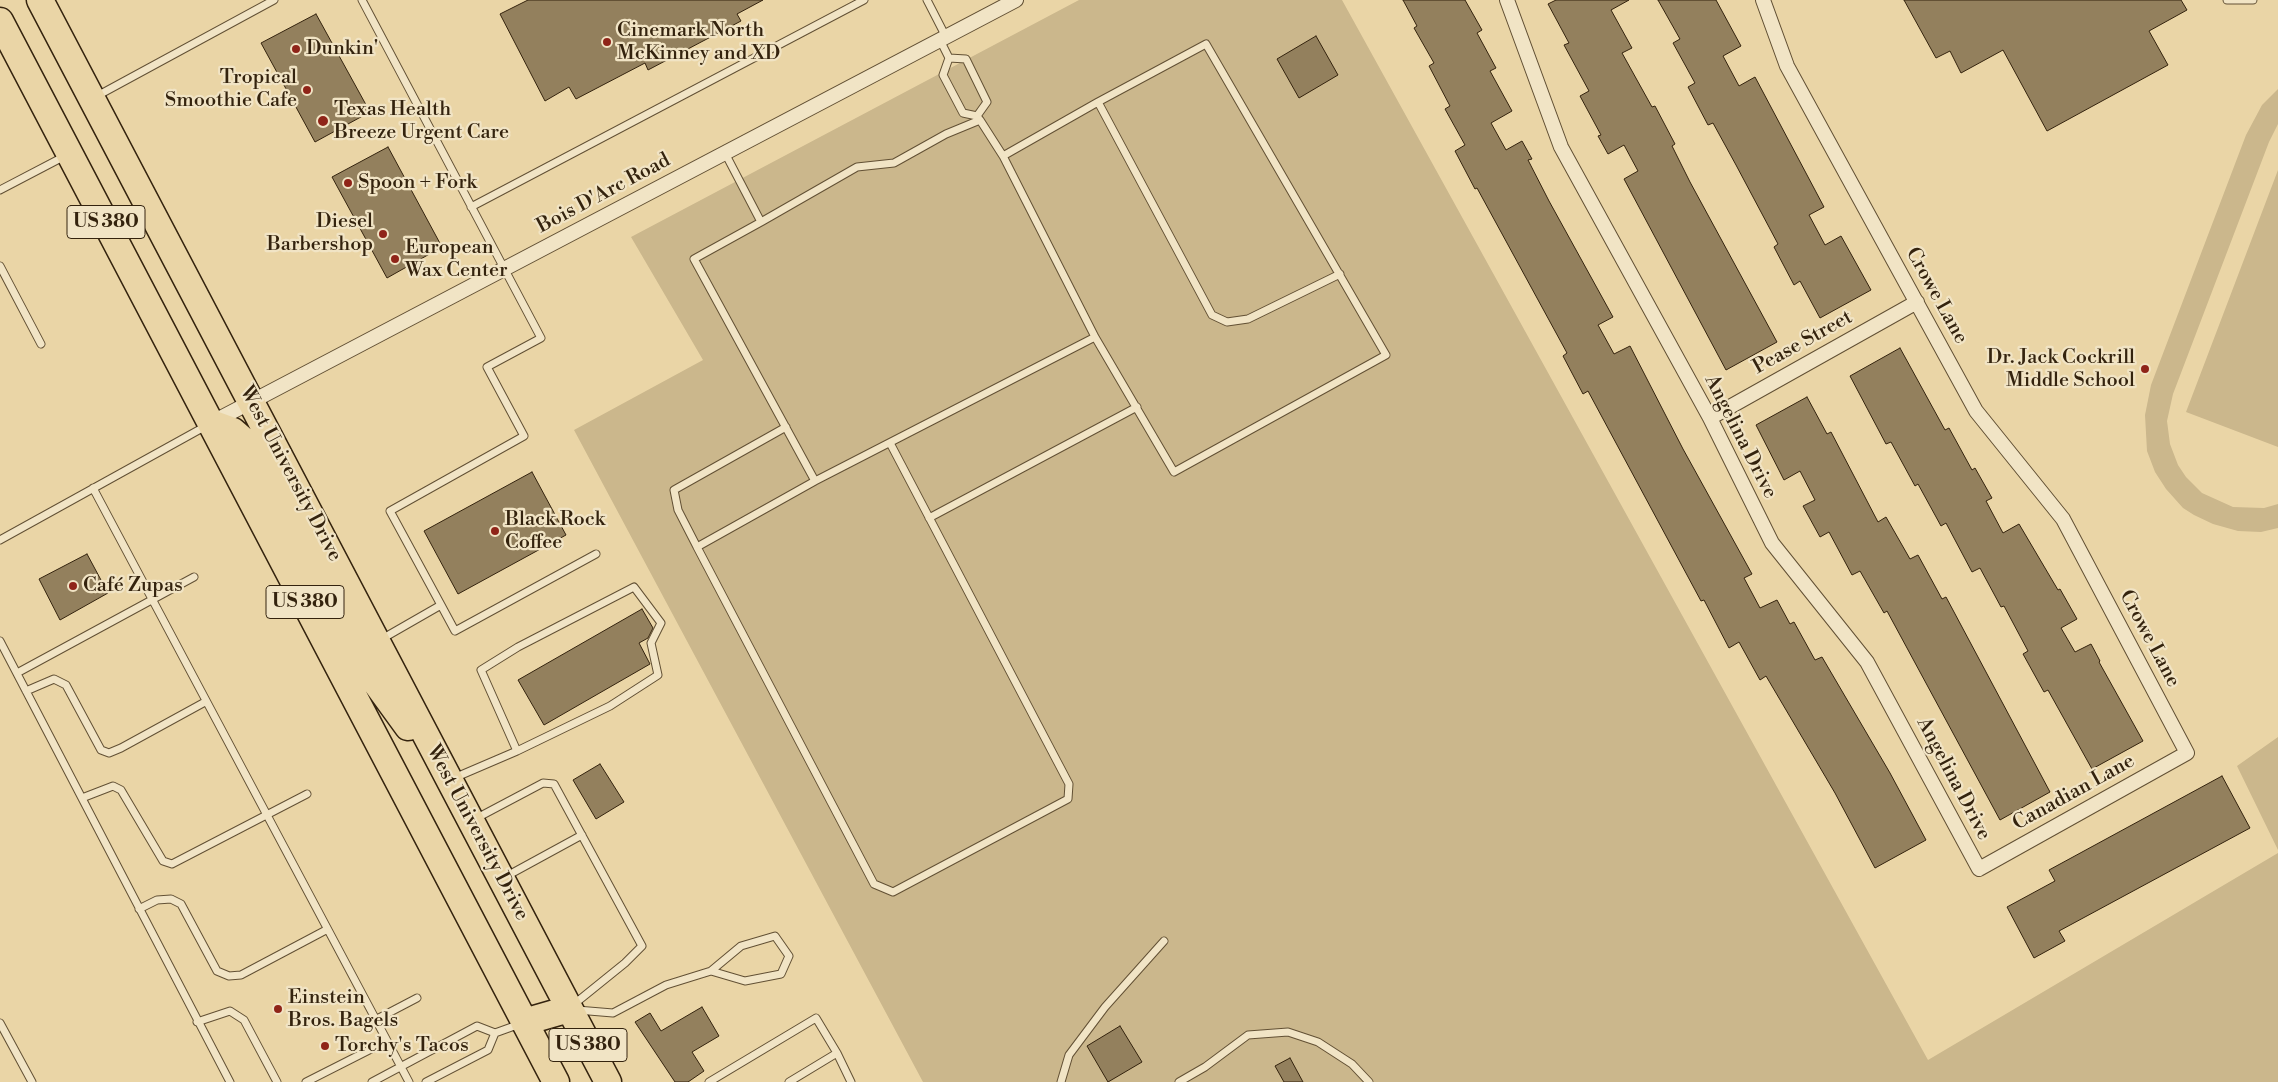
<!DOCTYPE html>
<html>
<head>
<meta charset="utf-8">
<style>
  body { margin:0 }
  canvas { display:block; background:#ead5a6 }
</style>
</head>
<body>
<canvas width="2278" height="1082"></canvas>
<script>
const ctx = document.querySelector('canvas').getContext('2d');
ctx.lineJoin = 'round';
function fillPath(path, color) { ctx.fillStyle = color; ctx.fill(path, 'evenodd'); }
const shape = rows => new Path2D(rows.map(r => 'M' + r).join(''));
function stroke(path, color, width, dash) { ctx.strokeStyle = color; ctx.lineWidth = width; ctx.lineCap = dash ? 'butt' : 'round'; ctx.setLineDash(dash || []); ctx.stroke(path); }
function label(font, color, halo, rows, align = 'center') {
  ctx.font = font + ' "Libre Bodoni",serif'; ctx.lineWidth = 4.5; ctx.setLineDash([]); ctx.textBaseline = 'middle'; ctx.strokeStyle = halo; ctx.fillStyle = color; for (const [text, x, y, turn = 0] of rows) {
    ctx.save(); ctx.translate(x, y); ctx.rotate((+turn || 0) * Math.PI / 180); ctx.textAlign = isNaN(turn) ? turn : align; if (halo) ctx.strokeText(text, 0, 0); ctx.fillText(text, 0, 0); ctx.restore();
  }
}
const green = shape([
  [1079,0,1342,0,1928,1060,2278,853,2278,1082,923,1082,574,430,703,360,631,237],
  [2278,89,2278,124,2269,142,2173,394,2167,421,2170,444,2178,465,2186,477,2202,493,2233,507,2264,508,2278,504,2278,528,2261,532,2238,531,2213,524,2194,515,2183,508,2166,489,2155,472,2147,451,2145,415,2151,385,2246,135,2262,105],
  [2278,170,2278,447,2186,412],
  [2278,737,2278,850,2237,766]
]);
const building = shape([
  [528,0,763,0,737,14,741,21,648,70,645,63,576,99,569,87,545,101,500,14,528,0],
  [1403,0,1465,0,1482,30,1477,33,1496,68,1490,71,1512,111,1491,123,1506,150,1522,141,1532,159,1528,160,1549,201,1613,317,1598,325,1614,354,1630,346,1683,449,1752,574,1744,578,1760,608,1777,600,1790,624,1794,622,1815,660,1822,657,1890,773,1926,840,1875,868,1835,793,1766,676,1760,680,1739,642,1729,648,1704,600,1701,601,1588,391,1583,394,1563,356,1567,353,1477,188,1475,189,1455,151,1465,145,1445,109,1450,106,1429,66,1434,63,1414,28,1417,26,1403,0],
  [1556,0,1629,0,1611,10,1632,48,1622,53,1652,107,1655,106,1675,144,1672,146,1690,182,1777,342,1726,370,1624,179,1638,171,1624,145,1608,154,1598,136,1601,135,1580,96,1589,91,1564,45,1569,43,1548,4,1556,0],
  [1658,0,1716,0,1741,46,1723,56,1739,86,1755,77,1824,207,1809,215,1825,245,1841,236,1871,290,1820,318,1800,281,1794,285,1774,247,1778,244,1736,165,1713,123,1708,125,1688,87,1695,83,1673,43,1680,39,1658,0],
  [1904,0,2181,0,2187,10,2149,31,2168,65,2047,131,2003,50,1961,73,1950,51,1936,58,1904,0],
  [316,14,370,112,315,142,261,43,316,14],
  [1316,36,1338,75,1299,98,1277,59,1316,36],
  [388,147,442,247,387,278,332,177,388,147],
  [1900,348,1945,430,1949,428,1972,470,1975,468,1992,498,1986,501,2003,533,2019,524,2058,590,2060,589,2077,619,2061,628,2075,652,2091,644,2100,661,2099,662,2143,741,2092,769,2048,690,2044,692,2023,654,2028,651,2004,606,2001,607,1980,568,1972,572,1946,523,1941,526,1918,484,1915,486,1891,442,1886,444,1850,376,1900,348],
  [1807,397,1827,434,1831,432,1878,522,1886,517,1910,559,1918,555,1942,599,1946,597,2050,792,2000,820,1887,611,1884,613,1860,571,1852,575,1829,532,1820,537,1803,506,1815,500,1800,471,1784,480,1756,425,1807,397],
  [532,472,566,535,458,594,424,531,532,472],
  [87,554,108,593,60,620,39,579,87,554],
  [642,609,653,628,648,638,639,643,650,664,544,725,518,680,642,609],
  [600,764,624,802,596,819,573,780,600,764],
  [2222,776,2250,828,2059,931,2065,941,2034,958,2007,907,2055,881,2049,870,2222,776],
  [702,1007,719,1036,692,1052,704,1071,688,1082,675,1082,635,1022,650,1013,661,1031,702,1007],
  [1120,1026,1142,1062,1108,1082,1087,1046,1120,1026],
  [1290,1058,1303,1082,1284,1082,1275,1066,1290,1058]
]);
const lane = shape([
  [362,0,541,338,487,367,524,436,390,511,441,605],
  [927,0,946,37],
  [2227,0,2253,0],
  [940,40,949,58],
  [949,58,943,75,963,113,977,116,980,120],
  [949,58,966,59,987,102,977,116],
  [97,96,274,0],
  [1098,102,1212,315,1227,322,1248,319,1340,274],
  [725,153,761,222,694,259,815,481,1095,337,1003,156,1098,102,1206,44,1386,355,1174,472,1095,337],
  [0,190,65,156],
  [471,207,864,0],
  [761,222,857,167,894,163,946,134,980,120,1003,156],
  [0,266,41,344],
  [815,481,697,547,874,884,893,892,1068,799,1069,784,890,443],
  [93,488,409,1082],
  [929,518,1137,407],
  [0,540,206,426],
  [697,547,678,510,674,490,786,427],
  [380,640,441,605,455,631,596,554],
  [0,641,230,1082],
  [17,673,194,577],
  [26,691,54,679,66,685,101,750,109,753,121,748,205,702],
  [454,778,517,751,610,706,658,675,651,643,661,623,634,587,518,647,481,670,517,751],
  [82,798,113,786,121,790,163,861,172,864,307,794],
  [475,819,543,783,554,784,642,946,625,963,573,1005],
  [505,877,582,835],
  [139,909,157,900,171,899,181,904,217,971,229,976,241,975,326,930],
  [577,1010,613,1013,666,985,711,971,745,981,781,974,789,956,775,936,741,946,711,971],
  [375,1020,417,998],
  [197,1022,230,1011,244,1020,277,1082],
  [0,1023,32,1082],
  [306,1082,387,1041],
  [372,1082,477,1026,495,1033,520,1024],
  [426,1082,488,1050,495,1033],
  [709,1082,816,1018,837,1053],
  [789,1082,837,1053,851,1082],
  [1061,1082,1069,1055,1105,1007,1164,941],
  [1179,1082,1205,1067,1248,1035,1288,1032,1318,1042,1352,1064,1369,1082]
]);
const street = shape([
  [1507,0,1561,147,1710,418,1772,543,1867,662,1979,869,2187,753,2063,519,1976,411,1787,66,1763,0],
  [1710,418,1917,302],
  [211,423,1016,0]
]);
const highway = shape([
  [40,0,608,1082],
  [0,21,556,1082],
  [211,423,233,431,249,445,376,683,408,727],
  [524,1022,569,1009]
]);
const markers = [
  [607,42,5,"#8f2418"],
  [296,49,5,"#8f2418"],
  [307,90,5,"#8f2418"],
  [323,121,6,"#8f2418"],
  [348,183,5,"#8f2418"],
  [383,234,5,"#8f2418"],
  [395,259,5,"#8f2418"],
  [2145,369,5,"#8f2418"],
  [495,531,5,"#8f2418"],
  [73,586,5,"#8f2418"],
  [278,1009,5,"#8f2418"],
  [325,1046,5,"#8f2418"]
];
const shields = [
  [106,222,78],
  [305,602,78],
  [588,1045,78]
];
const shieldNames = [
  ["US 380",106,222],
  ["US 380",305,602],
  ["US 380",588,1045]
];
const poiNames = [
  ["Cinemark North",617,31],
  ["McKinney and XD",617,54],
  ["Dunkin'",306,49],
  ["Tropical",297,78,"right"],
  ["Smoothie Cafe",297,101,"right"],
  ["Texas Health",334,110],
  ["Breeze Urgent Care",334,133],
  ["Spoon + Fork",358,183],
  ["Diesel",373,222,"right"],
  ["Barbershop",373,245,"right"],
  ["European",405,248],
  ["Wax Center",405,271],
  ["Dr. Jack Cockrill",2135,358,"right"],
  ["Middle School",2135,381,"right"],
  ["Black Rock",505,520],
  ["Coffee",505,543],
  ["Café Zupas",83,586],
  ["Einstein",288,998],
  ["Bros. Bagels",288,1021],
  ["Torchy's Tacos",335,1046]
];
const streetNames = [
  ["Bois D'Arc Road",604,194,-28],
  ["Crowe Lane",1936,296,61],
  ["Pease Street",1803,343,-29],
  ["Angelina Drive",1740,437,63],
  ["West University Drive",290,474,62],
  ["Crowe Lane",2149,639,62],
  ["Angelina Drive",1953,779,62],
  ["Canadian Lane",2074,793,-29],
  ["West University Drive",477,833,62]
];
fillPath(green, '#cbb78c');
fillPath(building, '#93805d');
stroke(building, '#34230e', 1);
stroke(lane, '#625034', 9);
stroke(street, '#625034', 16);
stroke(highway, '#34230e', 29);
stroke(lane, '#f1e4c5', 7);
stroke(street, '#f1e4c5', 14);
stroke(highway, '#ead5a6', 26);
for (const [x, y, r, color] of markers) { const dot = new Path2D(); dot.arc(x, y, r, 0, 2 * Math.PI); ctx.fillStyle = color; ctx.fill(dot); stroke(dot, '#f1e4c5', 2); }
for (const [x, y, w] of shields) { const box = new Path2D(); box.roundRect(x - w / 2, y - 16.5, w, 33, 4); ctx.fillStyle = '#f1e4c5'; ctx.fill(box); stroke(box, '#34230e', 1); }
label('bold 19px', '#34230e', null, shieldNames);
label('20px', '#34230e', '#f1e4c5', poiNames, 'left');
label('20px', '#34230e', '#f1e4c5', streetNames);
</script>
</body>
</html>
